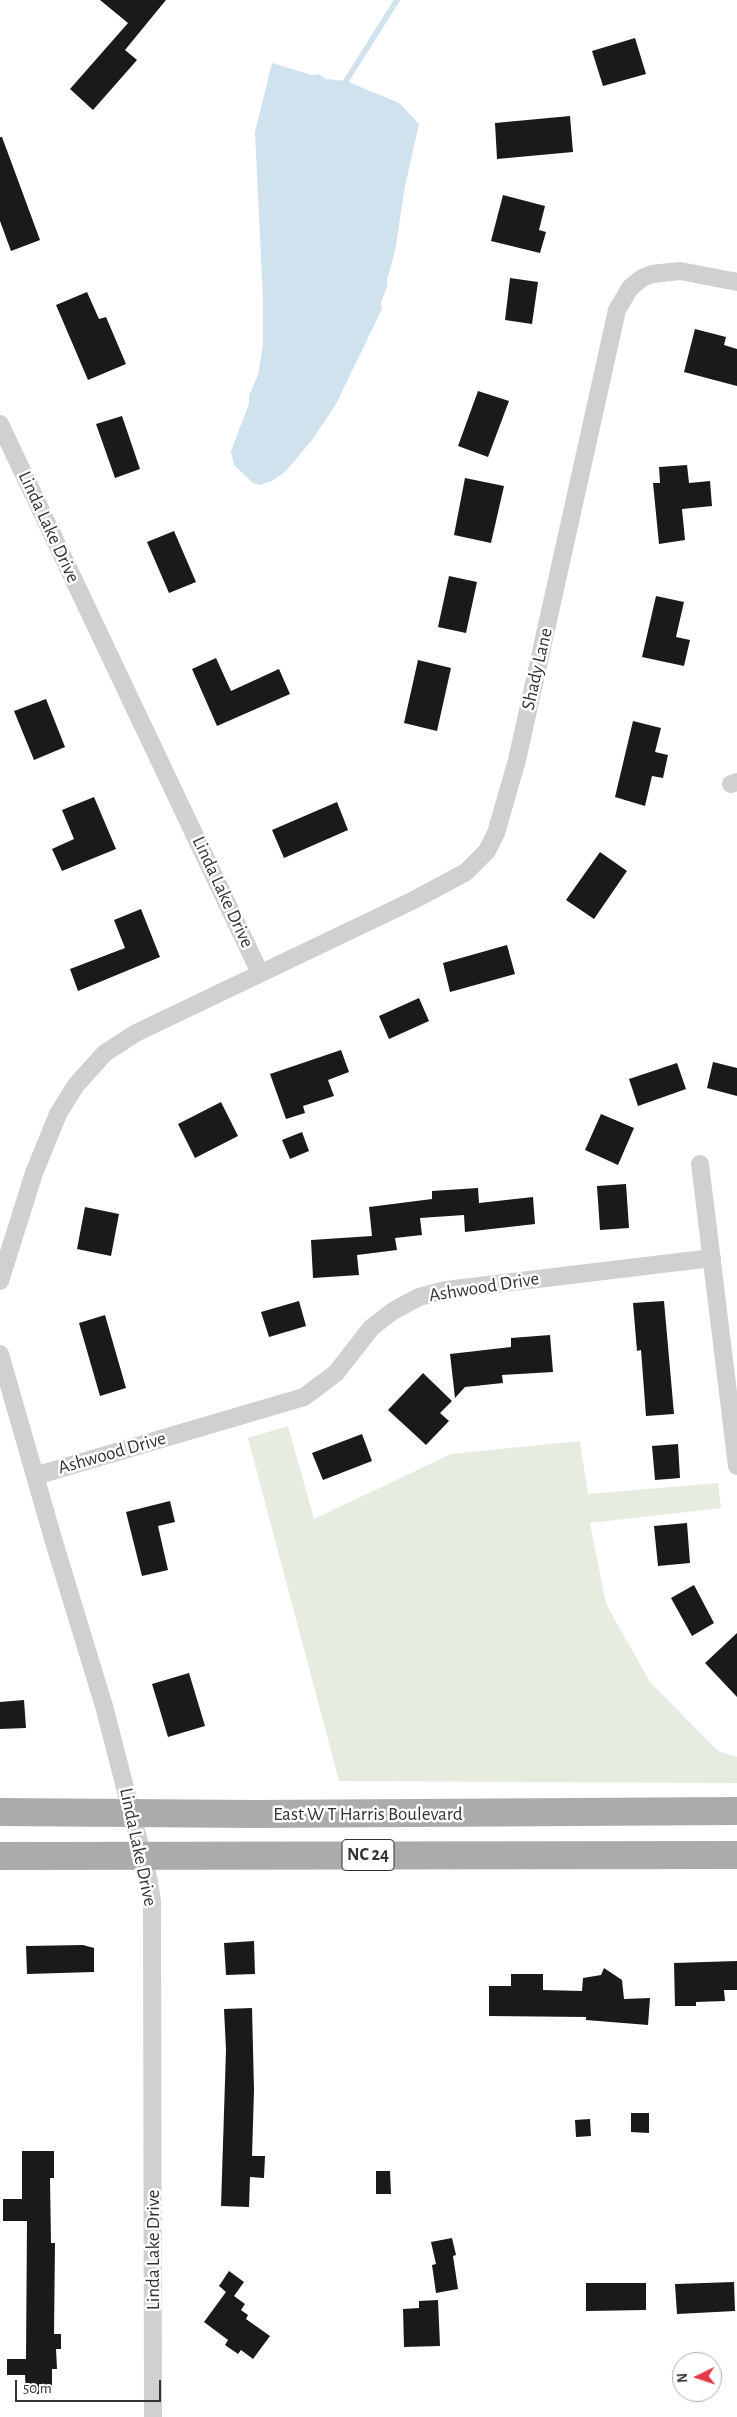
<!DOCTYPE html>
<html>
<head>
<meta charset="utf-8">
<style>
  body { margin:0 }
  #map { position:relative; width:737px; height:2417px; overflow:hidden; background:#fff; font-family:"Alegreya Sans",sans-serif }
  canvas { display:block }
  .north { position:absolute; left:672px; top:2352px; width:50px; height:50px; box-sizing:border-box; background:#fff; border:1px solid #adadad; border-radius:50%; rotate:266deg; font-size:14px; font-weight:700; line-height:20px; text-align:center; color:#333 }
  .north::after { content:''; display:block; margin:auto; width:18px; height:22px; background:#e63946; clip-path:polygon(50% 0,100% 100%,50% 72%,0 100%) }
  .scale { position:absolute; left:15px; top:2380px; width:146px; height:22px; box-sizing:border-box; border:2px solid #333; border-top:0; padding-left:6px; font-size:15px; line-height:18px; white-space:nowrap; color:#333; -webkit-text-stroke:4px #fff; paint-order:stroke }
</style>
</head>
<body>
<div id="map">
<canvas width="737" height="2417"></canvas>
<div class="north">N</div>
<div class="scale">50 m</div>
</div>
<script>
const ctx = document.querySelector('canvas').getContext('2d');
ctx.lineJoin = 'round';
function fillPath(path, color) { ctx.fillStyle = color; ctx.fill(path, 'evenodd'); }
const shape = rows => new Path2D(rows.map(r => 'M' + r).join(''));
function stroke(path, color, width, dash) { ctx.strokeStyle = color; ctx.lineWidth = width; ctx.lineCap = dash ? 'butt' : 'round'; ctx.setLineDash(dash || []); ctx.stroke(path); }
function label(font, color, halo, rows, align = 'center') {
  ctx.font = font + ' "Alegreya Sans",sans-serif'; ctx.lineWidth = 5; ctx.setLineDash([]); ctx.textBaseline = 'middle'; ctx.strokeStyle = halo; ctx.fillStyle = color; for (const [text, x, y, turn = 0] of rows) {
    ctx.save(); ctx.translate(x, y); ctx.rotate((+turn || 0) * Math.PI / 180); ctx.textAlign = isNaN(turn) ? turn : align; if (halo) ctx.strokeText(text, 0, 0); ctx.fillText(text, 0, 0); ctx.restore();
  }
}
const green = shape([
  [288,1426,314,1519,451,1454,580,1441,588,1494,718,1483,721,1508,590,1523,606,1604,650,1682,718,1751,737,1757,737,1783,339,1781,248,1438]
]);
const water = shape([
  [272,63,312,75,319,74,326,79,346,81,399,103,419,124,405,186,395,251,387,280,387,287,381,302,382,309,335,406,312,440,286,471,272,481,260,485,253,483,234,465,231,451,249,404,249,396,258,375,263,345,263,299,255,132]
]);
const stream = shape([
  [345,87,346,81,397,0]
]);
const building = shape([
  [100,0,166,0,125,50,137,60,93,110,70,89,128,23],
  [635,38,646,74,603,86,592,51],
  [570,116,573,152,497,159,495,123],
  [0,137,2,137,40,240,11,251,0,221],
  [503,195,545,206,539,230,546,232,540,253,491,241],
  [510,278,538,282,532,324,505,320],
  [87,292,99,319,106,317,126,364,88,380,56,305],
  [695,329,726,337,724,345,737,349,737,386,684,372],
  [478,391,509,401,488,457,458,446],
  [122,416,140,469,115,478,96,424],
  [687,465,689,483,710,481,712,506,682,509,685,540,659,544,653,483,660,483,659,467],
  [465,478,504,486,491,543,454,535],
  [174,531,196,582,169,593,147,542],
  [449,576,477,582,466,633,438,627],
  [656,596,684,602,676,637,690,640,684,666,642,657],
  [216,658,231,691,279,669,290,694,217,726,192,669],
  [418,660,451,668,437,731,404,723],
  [46,699,65,747,34,760,14,711],
  [633,721,661,728,655,752,668,755,663,778,652,776,645,806,615,797],
  [94,797,116,849,62,871,52,849,74,839,62,810],
  [337,802,348,830,284,858,272,830],
  [600,852,627,871,594,919,566,900],
  [141,909,160,957,78,991,70,969,125,948,114,920],
  [507,945,515,974,450,992,443,963],
  [419,998,429,1021,389,1039,379,1016],
  [341,1050,349,1072,328,1080,334,1096,303,1106,305,1113,286,1119,270,1074],
  [713,1062,737,1068,737,1096,707,1088],
  [677,1063,686,1089,638,1106,629,1079],
  [221,1102,238,1136,195,1158,178,1124],
  [601,1114,634,1128,618,1165,585,1150],
  [302,1132,309,1151,290,1159,282,1140],
  [626,1184,629,1228,600,1230,597,1186],
  [478,1188,479,1203,533,1197,535,1224,465,1232,464,1215,420,1218,422,1235,395,1238,397,1250,357,1255,359,1275,313,1278,311,1240,372,1236,369,1207,432,1199,432,1191],
  [85,1207,119,1214,111,1256,77,1249],
  [299,1301,306,1326,269,1337,261,1312],
  [664,1301,674,1414,646,1416,641,1350,637,1351,633,1303],
  [105,1315,126,1388,100,1396,79,1323],
  [550,1335,553,1372,502,1375,503,1383,465,1387,455,1398,450,1354,511,1347,511,1338],
  [423,1373,452,1401,440,1413,449,1421,426,1445,388,1410],
  [362,1434,372,1461,323,1480,312,1453],
  [678,1444,680,1478,655,1480,652,1446],
  [170,1501,175,1522,158,1526,168,1570,142,1576,126,1512],
  [687,1523,690,1563,658,1566,654,1526],
  [694,1585,714,1623,692,1636,671,1598],
  [737,1633,737,1697,705,1663],
  [189,1673,205,1726,168,1737,152,1684],
  [24,1700,26,1728,0,1729,0,1702],
  [254,1941,255,1974,226,1975,224,1943],
  [83,1945,94,1948,94,1972,27,1974,26,1946],
  [737,1961,737,1990,724,1990,725,2001,696,2002,696,2006,675,2006,674,1963],
  [604,1968,622,1980,624,1999,650,1998,648,2025,586,2020,586,2017,489,2016,489,1986,511,1986,511,1974,543,1974,543,1990,582,1991,583,1978,601,1975],
  [252,2008,254,2090,252,2156,265,2156,264,2178,250,2177,249,2207,221,2206,226,2050,224,2009],
  [631,2113,649,2113,649,2133,631,2132],
  [590,2119,591,2136,576,2137,575,2120],
  [22,2151,54,2151,54,2178,50,2178,51,2243,55,2243,54,2334,61,2334,61,2349,56,2349,57,2369,52,2369,52,2394,26,2394,25,2375,7,2375,7,2359,26,2359,27,2221,3,2221,3,2199,22,2199],
  [376,2171,390,2171,391,2194,376,2194],
  [452,2238,456,2255,453,2256,458,2289,436,2293,432,2265,436,2264,431,2242],
  [229,2271,244,2282,234,2296,245,2304,241,2310,248,2315,246,2319,270,2336,253,2359,241,2350,238,2354,225,2345,228,2340,204,2322,226,2292,219,2286],
  [734,2282,735,2311,677,2314,675,2284],
  [586,2283,646,2283,646,2310,586,2311],
  [438,2300,440,2346,404,2347,403,2309,419,2308,419,2301]
]);
const street = shape([
  [0,424,260,973],
  [731,784,737,782],
  [700,1164,737,1466],
  [0,1281,34,1173,58,1114,76,1085,105,1053,136,1033,414,900,466,872,487,851,496,833,517,760,617,310,630,288,642,278,652,274,680,271,737,282],
  [0,1354,54,1542,104,1706,148,1877,152,1901,153,2417],
  [35,1476,304,1397,336,1373,371,1328,393,1311,419,1297,446,1290,712,1258]
]);
const primary = shape([
  [0,1812,255,1814,737,1811],
  [0,1856,737,1855]
]);
const shields = [
  [368,1855,52]
];
const shieldNames = [
  ["NC 24",368,1855]
];
const streetNames = [
  ["Linda Lake Drive",49,527,65],
  ["Shady Lane",537,669,-77],
  ["Linda Lake Drive",223,892,65],
  ["Ashwood Drive",484,1287,-9],
  ["Ashwood Drive",112,1453,-16],
  ["East W T Harris Boulevard",368,1814],
  ["Linda Lake Drive",138,1847,78],
  ["Linda Lake Drive",153,2250,-90]
];
fillPath(green, '#e6ecdf');
fillPath(water, '#cfe2ee');
stroke(stream, '#cfe2ee', 5.5);
fillPath(building, '#1a1a1a');
stroke(street, '#d0d0d0', 18);
stroke(primary, '#ababab', 28);
for (const [x, y, w] of shields) { const box = new Path2D(); box.roundRect(x - w / 2, y - 15.5, w, 31, 4); ctx.fillStyle = '#fff'; ctx.fill(box); stroke(box, '#333', 1); }
label('bold 18px', '#333', null, shieldNames);
label('19px', '#333', '#fff', streetNames);
</script>
</body>
</html>
